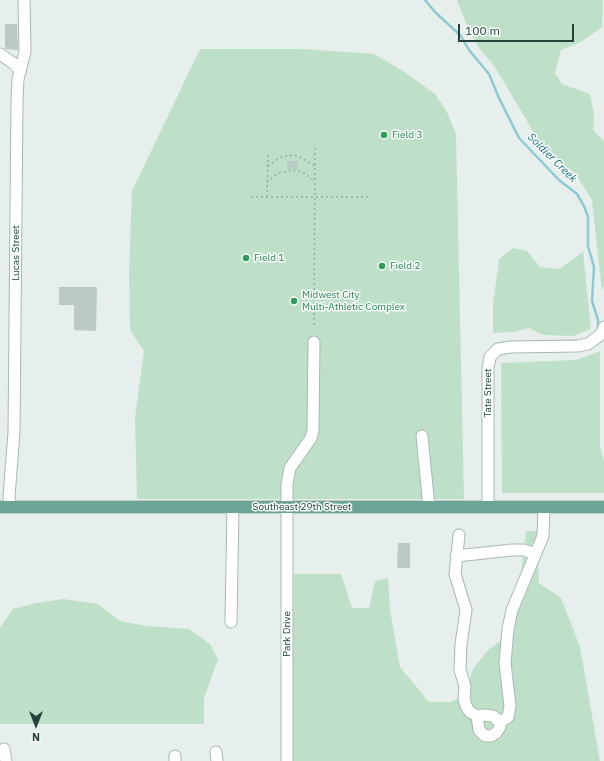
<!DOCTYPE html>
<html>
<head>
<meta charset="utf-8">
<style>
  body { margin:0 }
  #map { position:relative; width:604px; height:761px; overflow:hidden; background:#e6efeb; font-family:"IBM Plex Sans",sans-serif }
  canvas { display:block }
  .north { position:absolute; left:16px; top:705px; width:40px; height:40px; -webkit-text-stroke:3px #f7fbf9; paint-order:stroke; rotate:180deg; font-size:11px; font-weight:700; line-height:16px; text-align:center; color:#24423a }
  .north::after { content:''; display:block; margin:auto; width:14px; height:18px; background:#24423a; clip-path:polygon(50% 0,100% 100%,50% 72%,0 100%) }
  .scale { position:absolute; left:458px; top:24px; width:116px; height:18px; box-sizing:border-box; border:2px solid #24423a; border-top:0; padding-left:5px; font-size:12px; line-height:14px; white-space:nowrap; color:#24423a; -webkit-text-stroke:3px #f7fbf9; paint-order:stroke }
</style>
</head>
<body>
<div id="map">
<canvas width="604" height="761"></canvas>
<div class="north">N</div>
<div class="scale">100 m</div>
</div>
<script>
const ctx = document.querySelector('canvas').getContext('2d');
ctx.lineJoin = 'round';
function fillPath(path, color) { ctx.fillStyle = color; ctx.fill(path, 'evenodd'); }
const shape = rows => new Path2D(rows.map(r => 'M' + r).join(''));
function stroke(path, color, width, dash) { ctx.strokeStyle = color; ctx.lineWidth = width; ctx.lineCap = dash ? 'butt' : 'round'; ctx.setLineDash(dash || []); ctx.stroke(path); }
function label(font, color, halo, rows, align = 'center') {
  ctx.font = font + ' "IBM Plex Sans",sans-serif'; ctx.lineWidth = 3; ctx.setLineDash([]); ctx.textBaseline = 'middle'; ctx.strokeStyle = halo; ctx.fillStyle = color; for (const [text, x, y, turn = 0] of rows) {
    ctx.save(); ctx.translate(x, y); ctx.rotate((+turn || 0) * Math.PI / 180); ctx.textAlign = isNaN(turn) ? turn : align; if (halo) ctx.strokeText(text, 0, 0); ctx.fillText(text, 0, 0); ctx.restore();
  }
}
const green = shape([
  [457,0,603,0,602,27,581,42,561,50,555,73,562,84,590,94,594,116,593,130,604,141,604,285,602,292,592,200,575,173,552,156,539,143,527,121,495,67,479,48,467,26],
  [200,49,302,49,374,54,403,71,435,94,446,110,456,134,464,499,137,499,135,418,144,351,130,330,129,273,132,191],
  [513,248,527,251,540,267,559,269,583,252,591,329,573,336,543,335,529,328,513,332,493,333,493,304,499,259],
  [600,351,600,446,604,461,604,493,502,493,501,363,576,360],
  [526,531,537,531,539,583,561,598,580,647,600,761,291,761,294,574,341,574,352,608,369,608,375,581,388,578,390,610,400,667,429,702,450,702,464,696,473,669,488,650,505,638,519,591],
  [63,599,98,604,120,621,147,626,189,629,210,644,218,659,204,698,204,724,0,724,0,628,13,609,36,603]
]);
const stream = shape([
  [425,0,435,12,461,36,469,50,489,74,499,98,519,138,559,180,577,194,584,206,588,217,588,246,594,267,592,301,598,320,598,329]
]);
const building = shape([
  [5,24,17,24,18,50,5,49],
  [287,161,298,161,298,169,287,169],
  [59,287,97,287,96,331,74,330,74,305,59,305],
  [398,543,410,543,410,568,397,568]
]);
const path = shape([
  [268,166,281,157,294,155,300,157,315,166],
  [267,182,278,173,293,170,299,171,306,174,315,182],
  [251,197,368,197],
  [267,197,268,155],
  [314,325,315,148]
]);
const minor = shape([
  [0,54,13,63,20,70],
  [422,436,429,507],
  [10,507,9,496,14,433,17,100,18,79,25,52,24,0],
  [488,507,488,368,490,357,498,349,511,347,578,346,588,344,599,336,603,331,604,327],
  [459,535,455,574,466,610,461,644,460,670,465,686,464,699,466,706,470,712,477,716,484,715,493,716,500,722,508,717,510,706,505,663,508,629,512,610,543,536,544,507],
  [456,556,512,550,524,550,535,554],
  [231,622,233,507],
  [477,716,479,730,485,736,491,736,496,733,500,727,500,722],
  [4,749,6,761],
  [216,752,217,761],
  [175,756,175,761],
  [287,761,287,484,290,468,311,438,313,430,314,342]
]);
const major = shape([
  [0,507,604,507]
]);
const markers = [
  [384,135,4,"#2e9e5b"],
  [246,258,4,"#2e9e5b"],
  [382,266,4,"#2e9e5b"],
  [294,301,4,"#2e9e5b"]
];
const leisureNames = [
  ["Field 3",392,135],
  ["Field 1",254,258],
  ["Field 2",390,266],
  ["Midwest City",302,295],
  ["Multi-Athletic Complex",302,307]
];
const streetNames = [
  ["Lucas Street",16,253,-90],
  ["Tate Street",488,393,-90],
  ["Southeast 29th Street",302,507],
  ["Park Drive",287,634,-90]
];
const waterNames = [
  ["Soldier Creek",552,158,45]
];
fillPath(green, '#bfe0c8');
stroke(stream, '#8ec9d4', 2.5);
fillPath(building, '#bbcac4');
stroke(minor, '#a8b8b2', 13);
stroke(major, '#c2cac8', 14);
stroke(path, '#86b3a5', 1.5, [2, 3]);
stroke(minor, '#fff', 11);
stroke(major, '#6aa596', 12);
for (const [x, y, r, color] of markers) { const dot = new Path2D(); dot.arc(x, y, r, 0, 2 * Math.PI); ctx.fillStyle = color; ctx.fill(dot); stroke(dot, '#f7fbf9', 1.5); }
label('10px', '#27864d', '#f7fbf9', leisureNames, 'left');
label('10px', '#24423a', '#f7fbf9', streetNames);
label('italic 11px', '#1c6f80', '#f7fbf9', waterNames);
</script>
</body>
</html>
